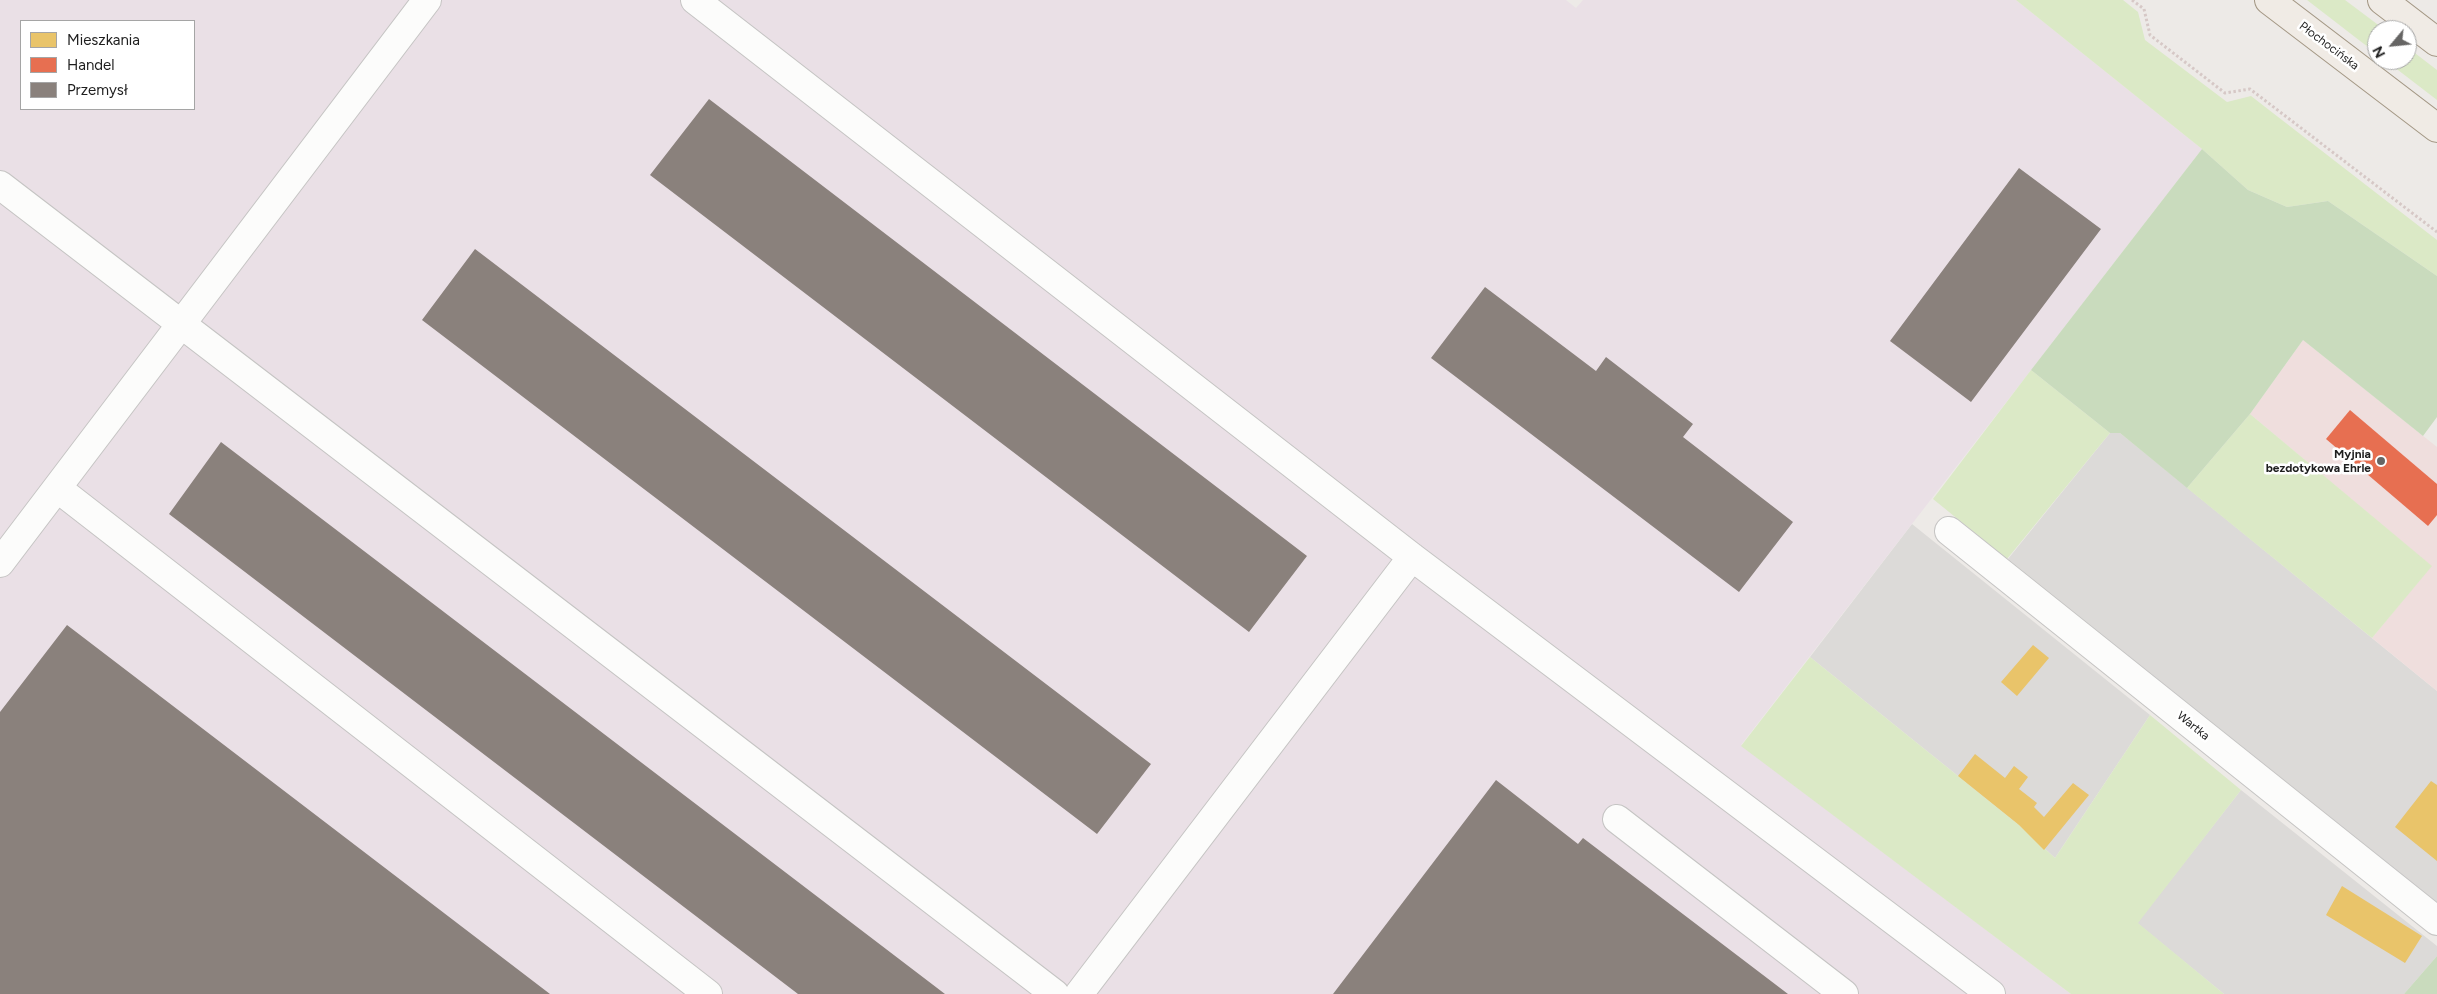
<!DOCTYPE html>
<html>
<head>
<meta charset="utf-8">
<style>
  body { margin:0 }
  #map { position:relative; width:2437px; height:994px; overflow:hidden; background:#edeae7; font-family:Figtree,sans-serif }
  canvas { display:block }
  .legend { position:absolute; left:20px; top:20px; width:175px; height:90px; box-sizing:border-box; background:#fff; border:1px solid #a5a5a5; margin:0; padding:6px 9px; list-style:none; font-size:15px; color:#1e1e1e }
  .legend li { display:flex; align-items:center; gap:10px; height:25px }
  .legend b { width:25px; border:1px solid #a5a5a5 }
  .north { position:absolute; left:2367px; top:20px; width:50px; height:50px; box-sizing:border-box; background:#fff; border:1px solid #a5a5a5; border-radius:50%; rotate:242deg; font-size:14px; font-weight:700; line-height:20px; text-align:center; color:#1e1e1e }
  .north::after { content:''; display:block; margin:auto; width:18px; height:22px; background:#666564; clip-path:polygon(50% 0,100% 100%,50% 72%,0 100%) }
</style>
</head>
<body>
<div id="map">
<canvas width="2437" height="994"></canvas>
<ul class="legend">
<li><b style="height:14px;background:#e9c46a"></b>Mieszkania</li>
<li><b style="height:14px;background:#e76f51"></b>Handel</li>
<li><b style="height:14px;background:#8a817c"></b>Przemysł</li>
</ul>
<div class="north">N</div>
</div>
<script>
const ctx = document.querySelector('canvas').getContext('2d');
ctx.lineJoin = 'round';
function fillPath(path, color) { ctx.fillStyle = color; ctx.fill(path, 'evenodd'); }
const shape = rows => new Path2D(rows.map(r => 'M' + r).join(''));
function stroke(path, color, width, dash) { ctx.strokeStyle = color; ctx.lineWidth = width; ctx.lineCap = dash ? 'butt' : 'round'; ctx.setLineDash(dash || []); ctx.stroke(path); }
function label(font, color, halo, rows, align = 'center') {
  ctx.font = font + ' Figtree,sans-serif'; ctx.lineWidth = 5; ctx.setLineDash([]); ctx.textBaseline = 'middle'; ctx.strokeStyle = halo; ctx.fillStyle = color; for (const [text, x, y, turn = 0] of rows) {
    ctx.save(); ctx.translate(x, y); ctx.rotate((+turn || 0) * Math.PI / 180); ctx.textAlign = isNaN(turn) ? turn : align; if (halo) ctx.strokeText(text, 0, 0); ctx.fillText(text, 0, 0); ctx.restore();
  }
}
const residential = shape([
  [2110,433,2120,433,2437,691,2437,902,2008,559],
  [1912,524,2150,715,2055,858,2019,825,1810,657],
  [2241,790,2437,946,2437,956,2404,994,2224,994,2137,923]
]);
const commercial = shape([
  [2303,340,2437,447,2437,691,2372,638,2431,566,2250,414]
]);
const industrial = shape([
  [0,0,1566,0,1576,8,1583,0,2016,0,2202,149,1741,745,2071,994,0,994],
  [21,21,194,21,194,109,21,109]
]);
const grass = shape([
  [2016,0,2123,0,2138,12,2145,40,2227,102,2251,96,2437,240,2437,276,2328,201,2287,207,2248,190,2202,149],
  [2307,0,2345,0,2385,30,2377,30,2377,54],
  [2407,47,2437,70,2437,100,2385,60,2407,60],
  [2031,370,2110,433,2007,559,1933,499],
  [2250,414,2432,566,2372,638,2187,488],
  [1810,657,2019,825,2055,858,2150,715,2241,790,2138,923,2224,994,2071,994,1741,746]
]);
const forest = shape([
  [2202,149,2248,190,2287,207,2328,201,2437,276,2437,417,2423,436,2303,340,2250,414,2187,488,2120,433,2110,433,2031,370],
  [2437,956,2437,994,2404,994]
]);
const homes = shape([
  [2033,645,2049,658,2017,696,2001,682],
  [1975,754,2005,778,2014,766,2028,777,2019,789,2037,803,2034,807,2044,817,2073,783,2089,795,2044,850,2019,825,1958,776],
  [2431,781,2437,785,2437,861,2395,827],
  [2342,886,2422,936,2405,963,2326,915]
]);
const shops = shape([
  [2350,410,2437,484,2437,515,2428,526,2326,439]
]);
const industry = shape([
  [709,99,1307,556,1249,632,650,175],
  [2019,168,2101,229,1971,402,1890,341],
  [475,249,1151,764,1097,834,422,320],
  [1485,287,1596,371,1606,357,1693,424,1683,437,1793,522,1739,592,1431,358],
  [221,442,945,994,798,994,169,514],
  [67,625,550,994,0,994,0,712],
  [1496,780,1578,844,1583,838,1788,994,1333,994]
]);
const path = shape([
  [2132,0,2144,9,2150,35,2225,93,2250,89,2437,232]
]);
const minor = shape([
  [695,0,1412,557,1991,994],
  [0,185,1055,994],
  [57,488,708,994],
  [1949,531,2437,921],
  [0,563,427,0],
  [1617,819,1844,994],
  [1079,994,1412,557]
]);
const major = shape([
  [2269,0,2437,128],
  [2382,0,2437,42]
]);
const markers = [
  [2381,461,5,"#666564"]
];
const streetNames = [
  ["Płochocińska",2329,46,37],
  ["Wartka",2193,726,39]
];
const poiNames = [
  ["Myjnia",2371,454],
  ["bezdotykowa Ehrle",2371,468]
];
fillPath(residential, '#dcdad8');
fillPath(commercial, '#efdedd');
fillPath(industrial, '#eae0e6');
fillPath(grass, '#dbe9c6');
fillPath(forest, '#c9dbbd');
fillPath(homes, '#e9c46a');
fillPath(shops, '#e76f51');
fillPath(industry, '#8a817c');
stroke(minor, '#c5c4c3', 30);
stroke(major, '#a39784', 30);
stroke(path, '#d6c8c6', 3, [2.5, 2.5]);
stroke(minor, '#fcfcfb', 28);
stroke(major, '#f0ebe5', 28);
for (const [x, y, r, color] of markers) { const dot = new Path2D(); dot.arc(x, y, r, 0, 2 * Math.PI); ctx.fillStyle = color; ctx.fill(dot); stroke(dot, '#fff', 2); }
label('12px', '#1e1e1e', '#fff', streetNames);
label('bold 12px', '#1e1e1e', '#fff', poiNames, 'right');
</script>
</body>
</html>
